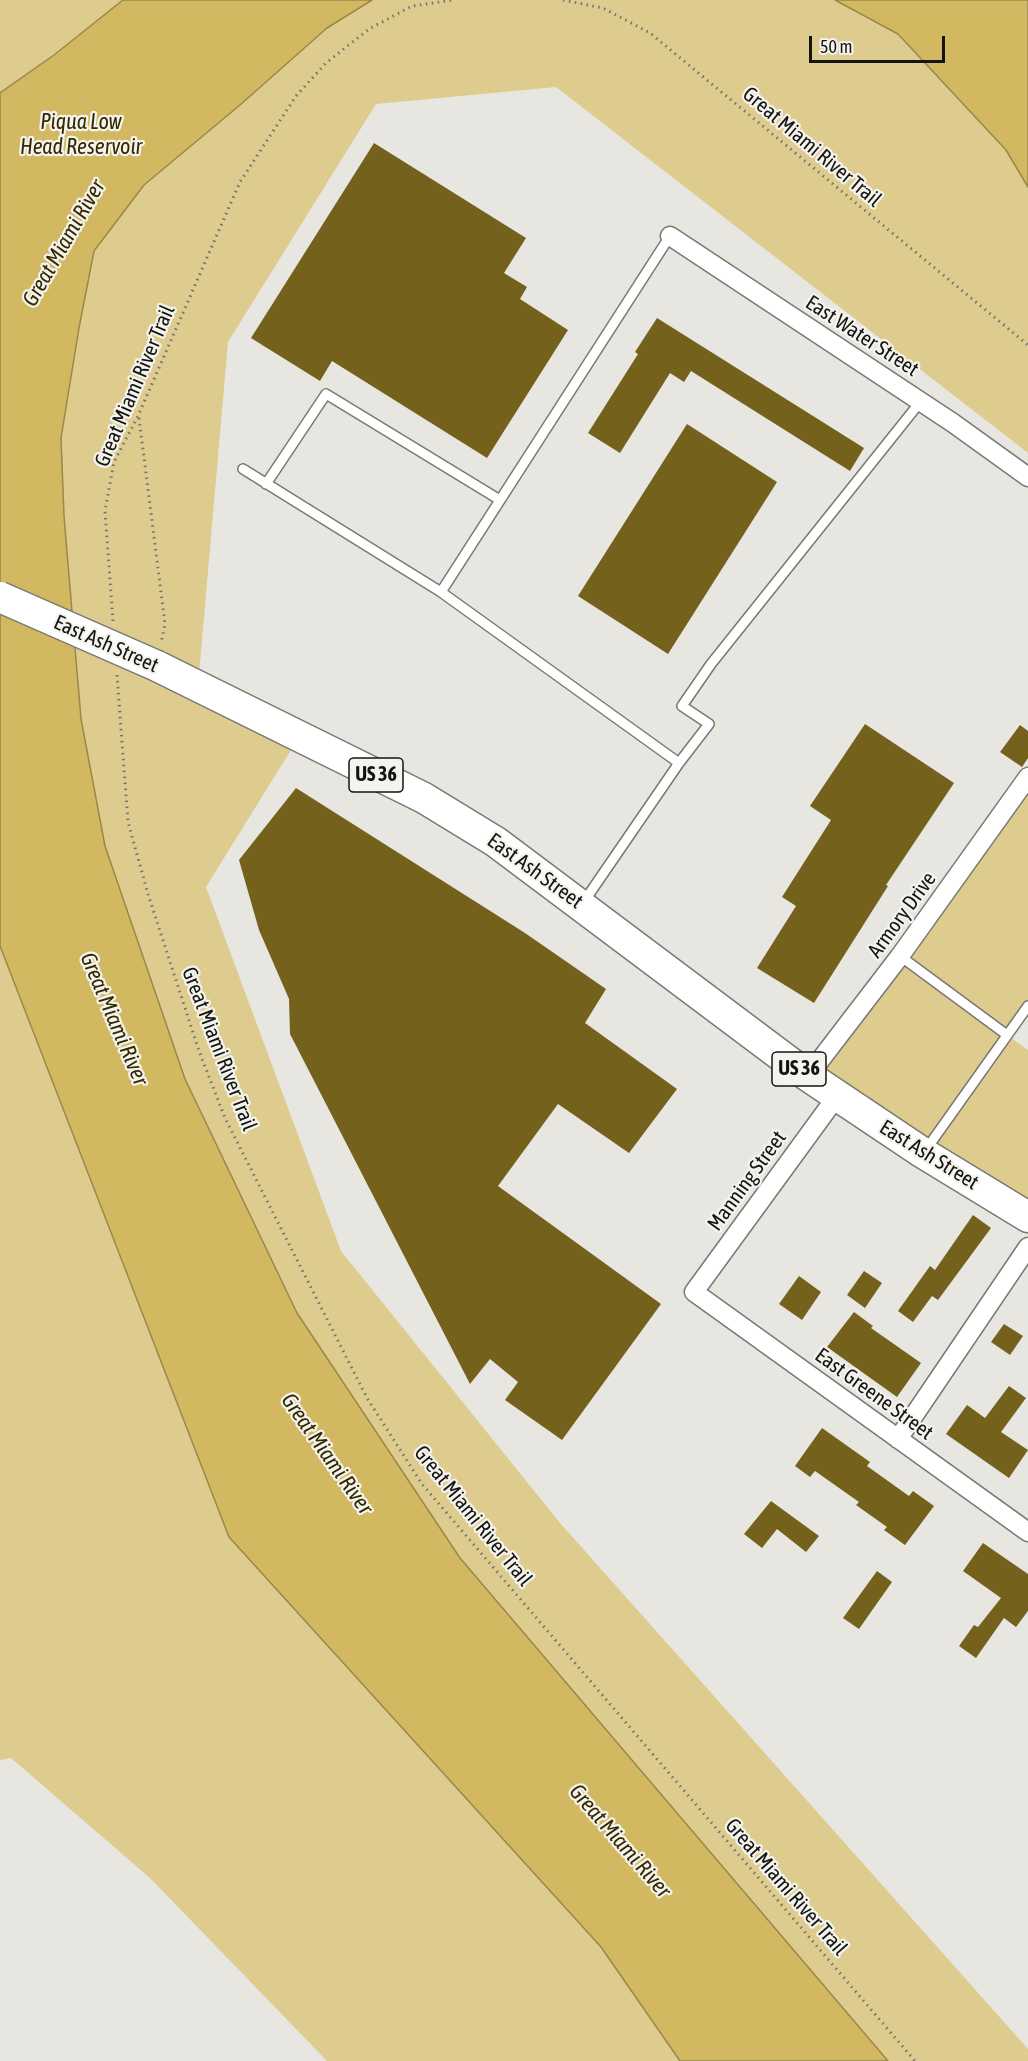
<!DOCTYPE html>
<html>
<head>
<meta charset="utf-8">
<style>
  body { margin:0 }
  #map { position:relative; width:1028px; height:2061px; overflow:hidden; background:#e7e6e0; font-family:"Asap Condensed",sans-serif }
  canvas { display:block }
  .scale { position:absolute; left:809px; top:36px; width:136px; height:27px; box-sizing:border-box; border:3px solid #141412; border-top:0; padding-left:8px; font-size:18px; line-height:21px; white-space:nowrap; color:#141412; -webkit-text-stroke:4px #f4f3ed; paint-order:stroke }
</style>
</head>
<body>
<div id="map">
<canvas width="1028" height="2061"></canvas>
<div class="scale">50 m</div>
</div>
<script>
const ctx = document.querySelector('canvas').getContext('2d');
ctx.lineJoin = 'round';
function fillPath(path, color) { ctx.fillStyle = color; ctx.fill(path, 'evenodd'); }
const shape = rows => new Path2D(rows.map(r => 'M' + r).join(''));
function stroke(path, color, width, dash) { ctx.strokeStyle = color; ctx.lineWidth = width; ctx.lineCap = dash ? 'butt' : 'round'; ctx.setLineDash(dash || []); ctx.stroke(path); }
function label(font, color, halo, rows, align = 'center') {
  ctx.font = font + ' "Asap Condensed",sans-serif'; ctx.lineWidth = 4.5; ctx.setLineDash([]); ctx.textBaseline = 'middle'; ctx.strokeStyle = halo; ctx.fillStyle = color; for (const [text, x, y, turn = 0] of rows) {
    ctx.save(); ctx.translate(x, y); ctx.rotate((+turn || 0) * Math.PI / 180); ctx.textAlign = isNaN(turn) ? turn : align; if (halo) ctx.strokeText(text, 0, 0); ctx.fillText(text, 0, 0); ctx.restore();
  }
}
const green = shape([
  [0,0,123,0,54,55,0,93],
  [372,0,835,0,898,34,1006,150,1028,187,1028,453,556,87,376,104,228,342,198,686,299,737,206,887,341,1251,560,1523,1028,2049,1028,2061,888,2061,460,1558,297,1313,185,1079,105,846,81,719,64,516,61,438,79,328,94,251,144,185,240,105,327,28],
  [1028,777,1028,1006,1007,1035,1028,1050,1028,1217,808,1076],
  [0,946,229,1537,601,1947,680,2061,327,2061,150,1878,11,1758,0,1760]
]);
const water = shape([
  [123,0,372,0,327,28,240,105,144,185,94,251,79,328,61,438,64,516,81,719,105,846,185,1079,297,1313,460,1558,888,2061,680,2061,601,1947,229,1537,0,946,0,93,54,55,123,0],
  [835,0,1028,0,1028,187,1006,150,898,34,835,0]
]);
const building = shape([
  [374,143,526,238,504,273,527,287,520,299,568,330,487,458,332,361,320,381,251,338],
  [657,318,864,448,850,471,691,371,684,382,670,373,620,453,588,433,638,354,635,352],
  [687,424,777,482,668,654,578,596],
  [865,724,954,783,886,885,888,886,814,1003,757,968,796,906,782,897,831,820,810,806],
  [1020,725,1028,731,1028,758,1022,767,1000,752],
  [296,788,525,933,606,989,585,1023,677,1089,629,1153,558,1104,498,1186,661,1304,562,1440,505,1400,518,1382,490,1359,470,1384,290,1034,289,999,259,930,239,860],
  [973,1215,991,1228,938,1300,932,1296,913,1322,898,1311,930,1266,935,1270],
  [864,1271,882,1283,865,1308,847,1295],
  [799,1276,821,1292,802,1320,779,1304],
  [854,1312,873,1326,871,1328,921,1363,897,1397,827,1347],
  [1004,1324,1023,1336,1010,1355,991,1342],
  [1009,1386,1026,1398,1001,1432,1028,1450,1009,1478,946,1434,967,1405,985,1418],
  [822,1428,870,1462,867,1466,909,1496,913,1491,934,1506,905,1545,884,1530,887,1527,856,1505,859,1502,815,1471,810,1477,795,1466],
  [771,1501,819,1536,806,1552,777,1529,762,1548,744,1534],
  [983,1543,1028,1574,1028,1611,1016,1627,1004,1618,976,1658,959,1646,974,1625,978,1627,1001,1598,963,1571],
  [877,1571,892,1582,859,1629,843,1618]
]);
const path = shape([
  [563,0,603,8,650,33,1028,345],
  [139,418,165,624,161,643],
  [113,621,105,511,114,462,138,416,240,182,296,96,326,63,369,29,412,6,454,0],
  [117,675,128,822,148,894,199,1051,225,1118,367,1398,422,1484,915,2061]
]);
const service = shape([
  [243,469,441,592,679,763],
  [266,484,326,394,500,500],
  [441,592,670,236],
  [583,903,679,763,709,724,682,706,711,664,921,401],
  [900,956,1007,1035],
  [925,1151,1028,1006]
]);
const minor = shape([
  [670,236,953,423,1028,477],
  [808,1076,900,956,1028,777],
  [837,1096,694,1292,1028,1532],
  [898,1439,1028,1247]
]);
const primary = shape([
  [157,666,424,798,496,842,808,1076,923,1153,1028,1217]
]);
const primaryBridge = shape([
  [0,597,157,666]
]);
const shields = [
  [376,775,54],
  [799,1069,54]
];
const shieldNames = [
  ["US 36",376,775],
  ["US 36",799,1069]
];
const streetNames = [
  ["Great Miami River Trail",812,147,40],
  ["East Water Street",862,336,33],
  ["Great Miami River Trail",135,386,-67],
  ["East Ash Street",106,644,24],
  ["East Ash Street",535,871,36],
  ["Armory Drive",902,915,-54],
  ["Great Miami River Trail",219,1049,69],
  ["East Ash Street",929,1155,32],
  ["Manning Street",747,1181,-54],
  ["East Greene Street",874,1394,36],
  ["Great Miami River Trail",473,1516,51],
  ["Great Miami River Trail",786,1887,49]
];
const waterNames = [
  ["Piqua Low",81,122],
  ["Head Reservoir",81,147],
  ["Great Miami River",64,243,-60],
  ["Great Miami River",114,1019,67],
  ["Great Miami River",327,1454,55],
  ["Great Miami River",620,1841,49]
];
fillPath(green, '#decc8f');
fillPath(water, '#d2b961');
stroke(water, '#998849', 1.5);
fillPath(building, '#74621c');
stroke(service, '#797873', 12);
stroke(minor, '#797873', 21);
stroke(primary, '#797873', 33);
stroke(path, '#73736f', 3, [1.5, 4.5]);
stroke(service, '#fff', 9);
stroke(minor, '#fff', 18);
stroke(primary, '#fff', 30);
stroke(primaryBridge, '#797873', 33, []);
stroke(primaryBridge, '#fff', 30);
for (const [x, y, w] of shields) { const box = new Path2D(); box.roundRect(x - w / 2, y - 17, w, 34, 4.5); ctx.fillStyle = '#f4f3ed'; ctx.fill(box); stroke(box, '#141412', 1.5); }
label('bold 20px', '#141412', null, shieldNames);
label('21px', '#141412', '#f4f3ed', streetNames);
label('italic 22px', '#332901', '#f4f3ed', waterNames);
</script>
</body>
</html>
